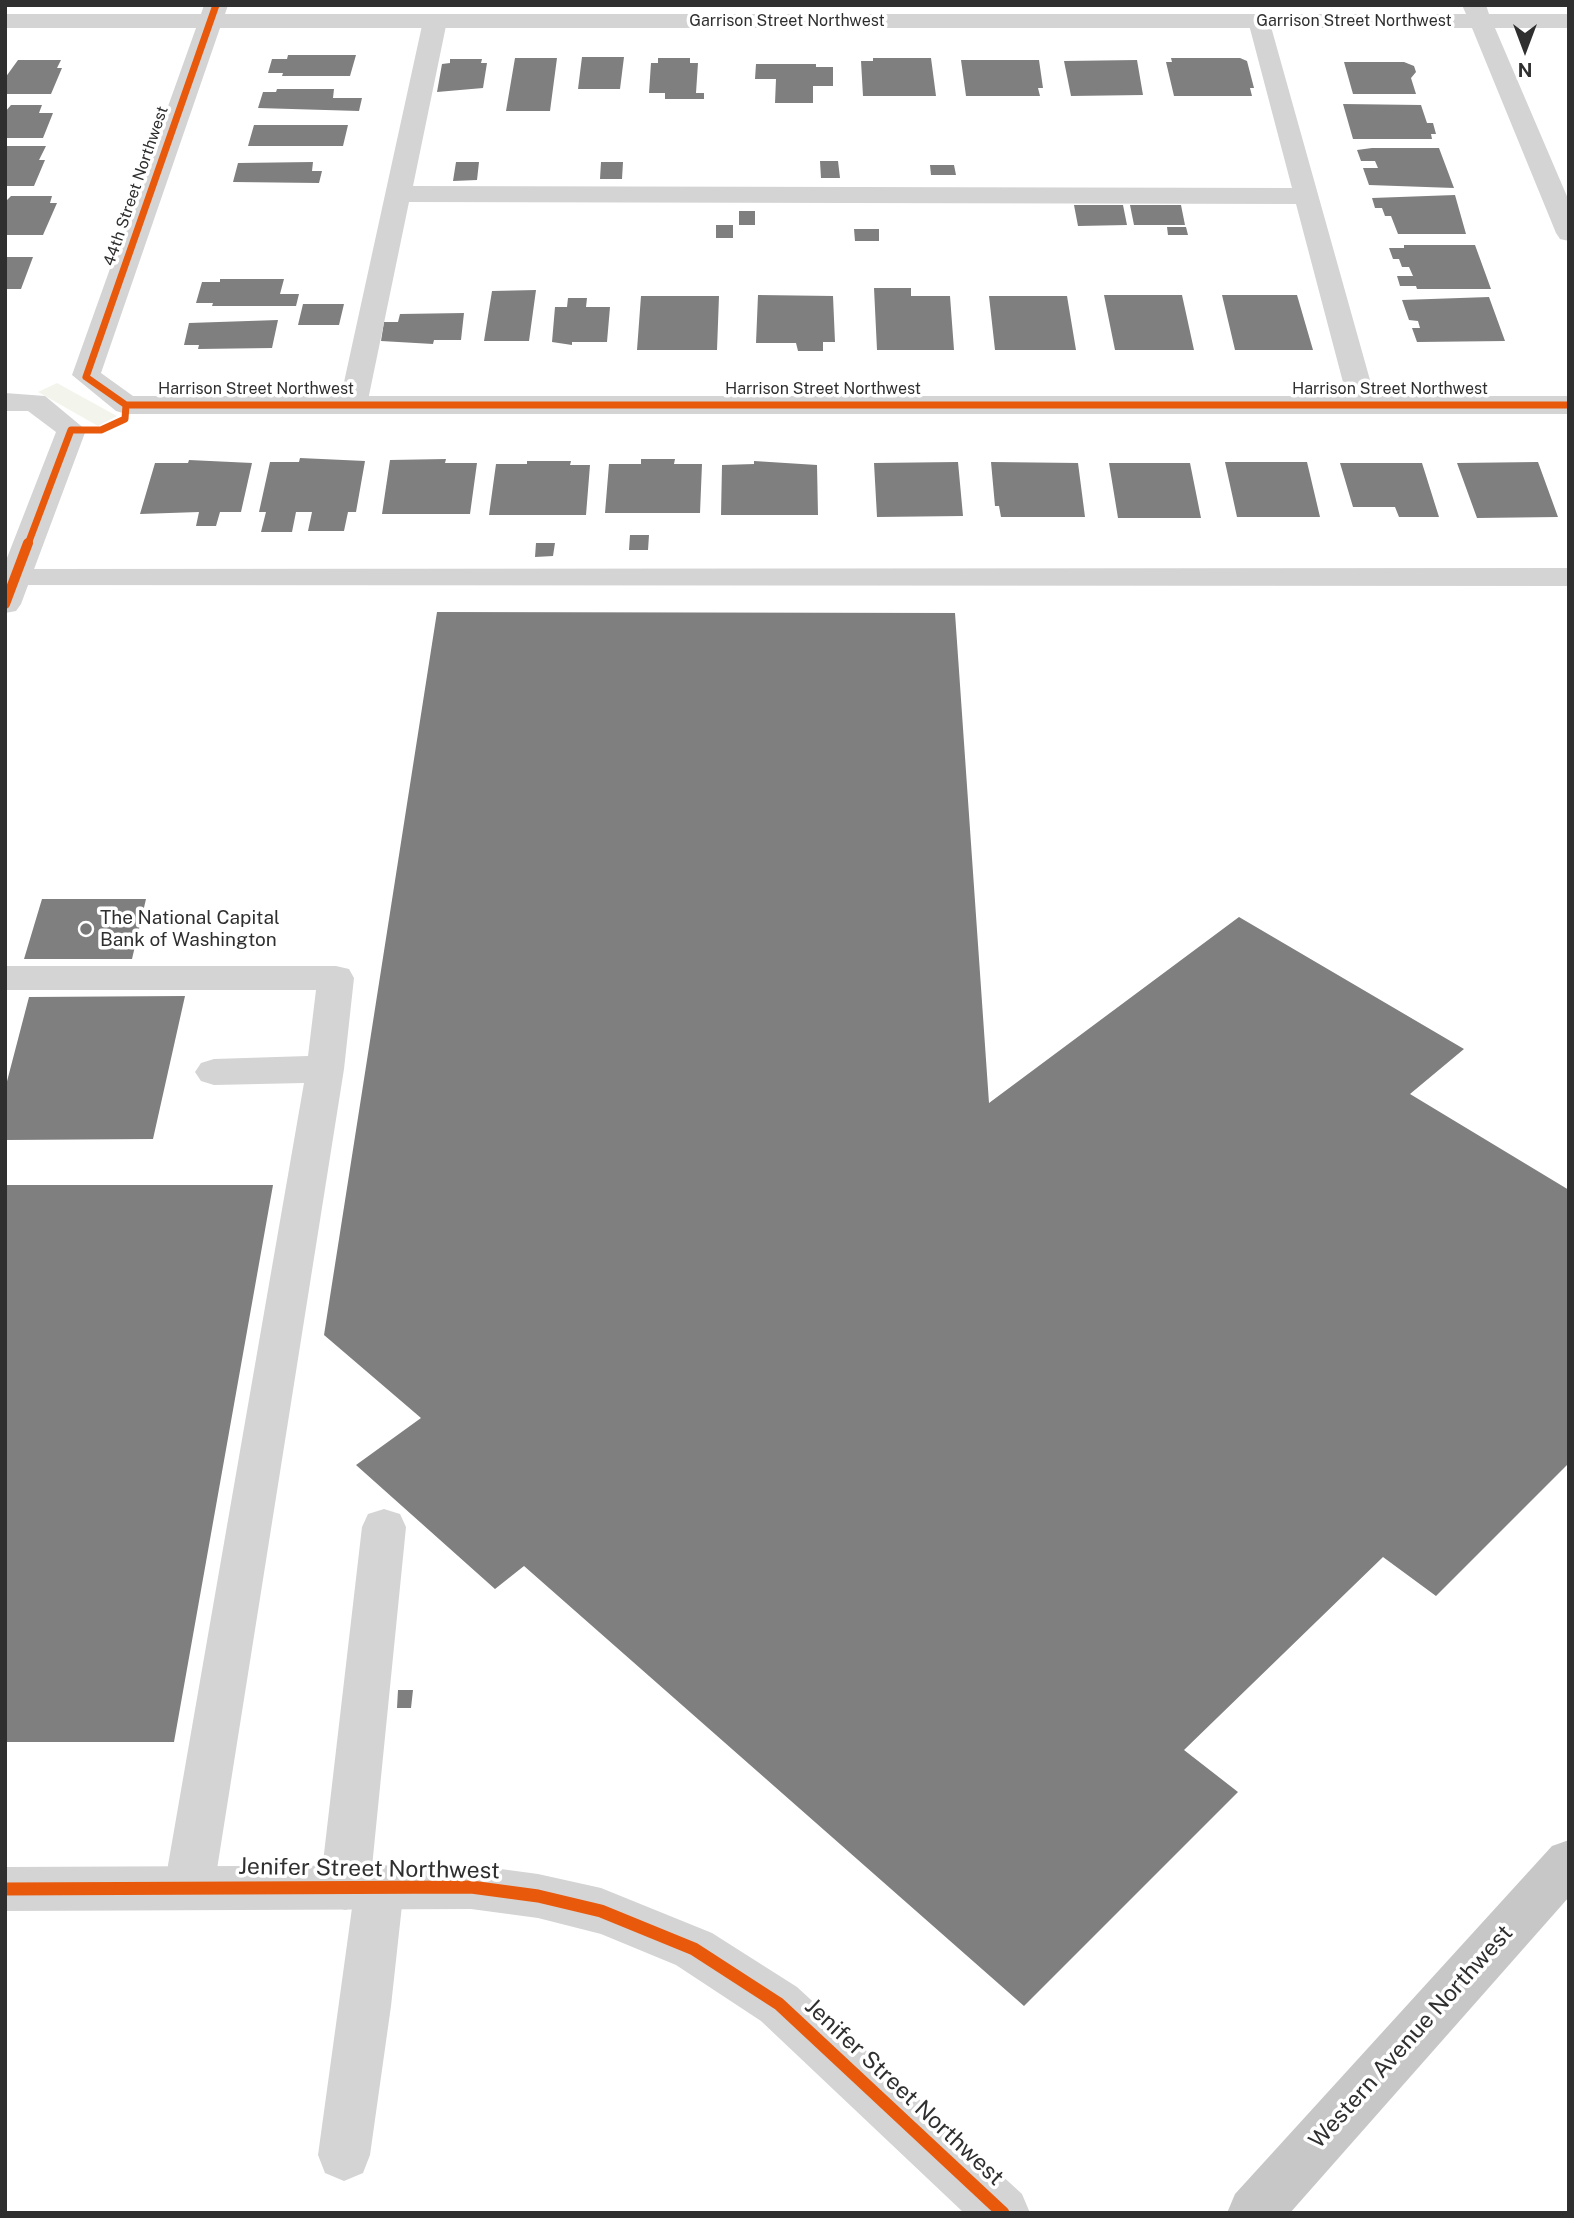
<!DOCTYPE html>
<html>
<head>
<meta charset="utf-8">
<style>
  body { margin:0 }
  #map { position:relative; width:1574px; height:2218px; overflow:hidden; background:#fff; font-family:"Public Sans",sans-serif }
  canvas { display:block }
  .frame { position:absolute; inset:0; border:7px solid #2f2f2f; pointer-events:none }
  .north { position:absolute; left:1490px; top:14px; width:70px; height:70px; -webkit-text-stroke:5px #fff; paint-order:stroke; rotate:180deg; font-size:19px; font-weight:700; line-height:28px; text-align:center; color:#2f2f2f }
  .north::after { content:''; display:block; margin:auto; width:24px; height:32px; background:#2f2f2f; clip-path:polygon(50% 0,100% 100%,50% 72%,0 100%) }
</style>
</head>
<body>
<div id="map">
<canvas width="1574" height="2218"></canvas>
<div class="frame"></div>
<div class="north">N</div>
</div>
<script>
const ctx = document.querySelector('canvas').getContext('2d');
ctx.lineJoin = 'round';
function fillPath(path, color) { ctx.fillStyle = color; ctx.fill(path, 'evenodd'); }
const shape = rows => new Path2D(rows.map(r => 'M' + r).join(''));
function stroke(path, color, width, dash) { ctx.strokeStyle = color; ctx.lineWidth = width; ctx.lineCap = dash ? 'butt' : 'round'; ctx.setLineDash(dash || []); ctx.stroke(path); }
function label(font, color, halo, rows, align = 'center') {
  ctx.font = font + ' "Public Sans",sans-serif'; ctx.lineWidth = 7; ctx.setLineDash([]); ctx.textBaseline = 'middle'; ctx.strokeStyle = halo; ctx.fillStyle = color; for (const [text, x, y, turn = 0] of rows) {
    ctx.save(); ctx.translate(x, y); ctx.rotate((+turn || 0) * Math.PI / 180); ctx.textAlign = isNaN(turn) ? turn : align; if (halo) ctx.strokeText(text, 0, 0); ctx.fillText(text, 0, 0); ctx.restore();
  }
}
const green = shape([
  [57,383,117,416,98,426,38,392]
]);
const building = shape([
  [288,55,356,55,350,76,282,76,283,73,268,73,272,59,287,59],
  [582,57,624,57,620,89,578,89],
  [515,58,557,58,550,111,506,111],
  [658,58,690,58,690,63,698,63,696,93,704,93,704,99,665,99,665,93,649,93,651,63,658,63],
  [873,58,931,58,936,96,863,96,861,61,873,61],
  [1171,58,1240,58,1247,61,1254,88,1250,88,1252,96,1174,96,1166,62,1172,62],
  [450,59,482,59,481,63,487,63,483,88,437,92,442,64,450,63],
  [18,60,61,60,57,68,62,68,51,94,5,94,5,78],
  [961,60,1039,60,1043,88,1038,88,1040,96,966,96],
  [1137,60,1143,95,1071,96,1064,61],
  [1344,62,1404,62,1414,66,1416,72,1411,78,1416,94,1353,94],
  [756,64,816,64,816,67,833,67,833,86,813,86,813,103,775,103,776,79,755,79],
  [277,89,334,89,333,98,362,98,359,111,258,108,263,92,276,92],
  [1343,104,1421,105,1427,123,1433,123,1436,134,1431,134,1432,139,1353,139],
  [11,105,42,105,39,113,53,113,43,138,5,138,5,112],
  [254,125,348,125,343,146,248,146],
  [5,146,46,146,39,160,45,160,34,186,5,186],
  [1372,148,1439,148,1454,188,1369,185,1363,168,1378,168,1375,161,1361,161,1357,150],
  [820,161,838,161,840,178,821,178],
  [313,162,312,171,322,171,319,183,233,182,238,163],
  [456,162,479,162,477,180,453,181],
  [601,162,623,162,622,179,600,179],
  [930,165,954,165,956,175,931,175],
  [1455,195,1466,234,1398,234,1391,216,1385,216,1382,208,1375,208,1372,198],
  [11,196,52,196,50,203,57,203,43,235,5,235,5,202],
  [1074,205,1123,205,1127,225,1078,226],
  [1130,205,1181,205,1185,225,1134,225],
  [739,211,755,211,755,225,739,225],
  [716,225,733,225,733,238,716,238],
  [1167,227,1186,227,1188,235,1168,235],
  [854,229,879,229,879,241,855,241],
  [1404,245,1475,245,1491,289,1417,289,1416,286,1400,286,1397,276,1413,276,1409,267,1402,267,1399,259,1393,259,1389,248,1404,248],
  [5,257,33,257,21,289,5,289],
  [220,279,284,279,280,294,299,294,296,306,212,306,213,303,196,303,202,282,220,282],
  [874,288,911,288,911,296,950,296,954,350,877,350],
  [536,290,529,341,484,341,492,291],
  [758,295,833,296,835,342,823,342,823,351,798,351,796,343,756,343],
  [1104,295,1182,295,1194,350,1115,350],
  [1222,295,1297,295,1313,350,1235,350],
  [641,296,719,296,717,350,637,350],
  [989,296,1067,296,1076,350,995,350],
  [1489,297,1505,341,1417,342,1412,328,1420,328,1418,321,1409,320,1402,300],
  [568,298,587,298,586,307,610,307,607,342,572,342,572,345,552,342,555,307,567,307],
  [303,304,344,304,339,325,298,325],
  [464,313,461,340,434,340,433,344,381,341,384,322,398,322,400,314],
  [278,320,272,348,198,349,199,345,184,345,189,323],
  [300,458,365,461,356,512,348,512,344,531,308,531,312,512,296,512,292,532,261,532,266,512,259,512,270,462,299,462],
  [446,459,445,463,477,463,470,514,382,514,390,460],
  [641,459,675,459,674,464,702,464,700,513,605,513,609,464,641,464],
  [189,460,252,463,241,512,220,512,216,526,196,526,199,512,140,514,155,463,188,463],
  [527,461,571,461,570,465,590,465,586,515,489,515,496,464,527,464],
  [754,461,817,465,818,515,721,515,722,465,754,464],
  [958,462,963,516,877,517,874,463],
  [991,462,1078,463,1085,517,1001,517,999,506,995,506],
  [1225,462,1307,462,1320,517,1237,517],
  [1538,462,1558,517,1477,518,1457,463],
  [1109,463,1190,463,1201,518,1118,518],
  [1340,463,1422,463,1439,517,1399,517,1395,507,1353,507],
  [630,535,649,535,648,550,629,550],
  [536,543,555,543,553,556,535,557],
  [437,612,955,613,989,1103,1239,917,1464,1049,1410,1094,1569,1190,1569,1463,1436,1596,1383,1557,1184,1750,1238,1792,1024,2006,524,1566,495,1589,356,1465,421,1418,324,1335],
  [42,899,146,899,132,959,24,959],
  [185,996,153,1139,5,1140,5,1089,29,997],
  [5,1185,273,1185,174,1742,5,1742],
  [398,1690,413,1690,411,1708,397,1708]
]);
const lane = shape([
  [435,14,443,16,447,21,413,186,1292,188,1248,21,1252,16,1260,14,1268,16,1377,405,1373,411,1363,414,1353,411,1349,405,1296,204,409,202,367,405,363,411,353,414,343,411,339,405,423,21,427,16,435,14],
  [1569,568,1569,586,5,585,5,571,14,569,1569,568],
  [5,966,336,966,349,969,354,978,344,1069,214,1888,206,1904,189,1910,172,1904,164,1888,304,1083,214,1085,201,1081,195,1072,201,1063,214,1059,308,1056,316,990,5,990,5,966],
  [384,1509,400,1514,406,1527,372,1867,379,1865,396,1871,404,1887,391,2006,370,2155,363,2173,344,2181,325,2173,318,2155,352,1908,345,1910,328,1904,320,1888,362,1527,368,1514,384,1509]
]);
const street = shape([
  [204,5,228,5,225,14,1466,14,1462,5,1486,5,1489,14,1569,14,1569,28,1495,28,1569,201,1569,241,1560,239,1556,233,1472,28,220,28,101,373,133,396,1569,396,1569,414,126,414,116,411,72,375,196,28,5,28,5,14,201,14,204,5],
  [5,393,45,396,86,430,21,604,16,611,5,613,5,563,56,432,28,411,5,411,5,393],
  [471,1865,538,1874,601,1888,712,1933,797,1987,1022,2194,1030,2213,964,2213,761,2021,676,1965,601,1934,538,1918,471,1909,5,1911,5,1867,471,1865]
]);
const primary = shape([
  [1569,1840,1569,1897,1290,2213,1227,2213,1235,2194,1552,1846,1569,1840]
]);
const cyclewayFar2 = shape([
  [86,377,126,405,1569,405],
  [86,377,216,5],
  [28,544,71,430,101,430,125,419,126,405]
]);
const cyclewayFar1 = shape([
  [5,604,28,543]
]);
const cycleway = shape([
  [5,1889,471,1887,538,1896,601,1911,694,1949,779,2004,1003,2213]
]);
const markers = [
  [86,929,7,"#787878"]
];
const farStreetnames = [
  ["Garrison Street Northwest",787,21],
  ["Garrison Street Northwest",1354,21],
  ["44th Street Northwest",136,186,-71],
  ["Harrison Street Northwest",256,389],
  ["Harrison Street Northwest",823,389],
  ["Harrison Street Northwest",1390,389]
];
const poiNames = [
  ["The National Capital",100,918],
  ["Bank of Washington",100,940]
];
const nearStreetnames = [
  ["Jenifer Street Northwest",369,1869,1],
  ["Western Avenue Northwest",1411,2037,-48],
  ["Jenifer Street Northwest",904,2092,43]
];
fillPath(green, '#f3f5ec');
fillPath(building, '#7f7f7f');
fillPath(lane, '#d4d4d4');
fillPath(street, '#d4d4d4');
fillPath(primary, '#c7c7c7');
stroke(cyclewayFar2, '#e8590c', 7);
stroke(cyclewayFar1, '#e8590c', 10);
stroke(cycleway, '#e8590c', 13);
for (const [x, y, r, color] of markers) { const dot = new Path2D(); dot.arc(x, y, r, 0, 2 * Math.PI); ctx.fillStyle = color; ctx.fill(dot); stroke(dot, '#fff', 2.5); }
label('16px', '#2f2f2f', '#fff', farStreetnames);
label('19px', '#2f2f2f', '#fff', poiNames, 'left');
label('23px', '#2f2f2f', '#fff', nearStreetnames);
</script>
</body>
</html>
